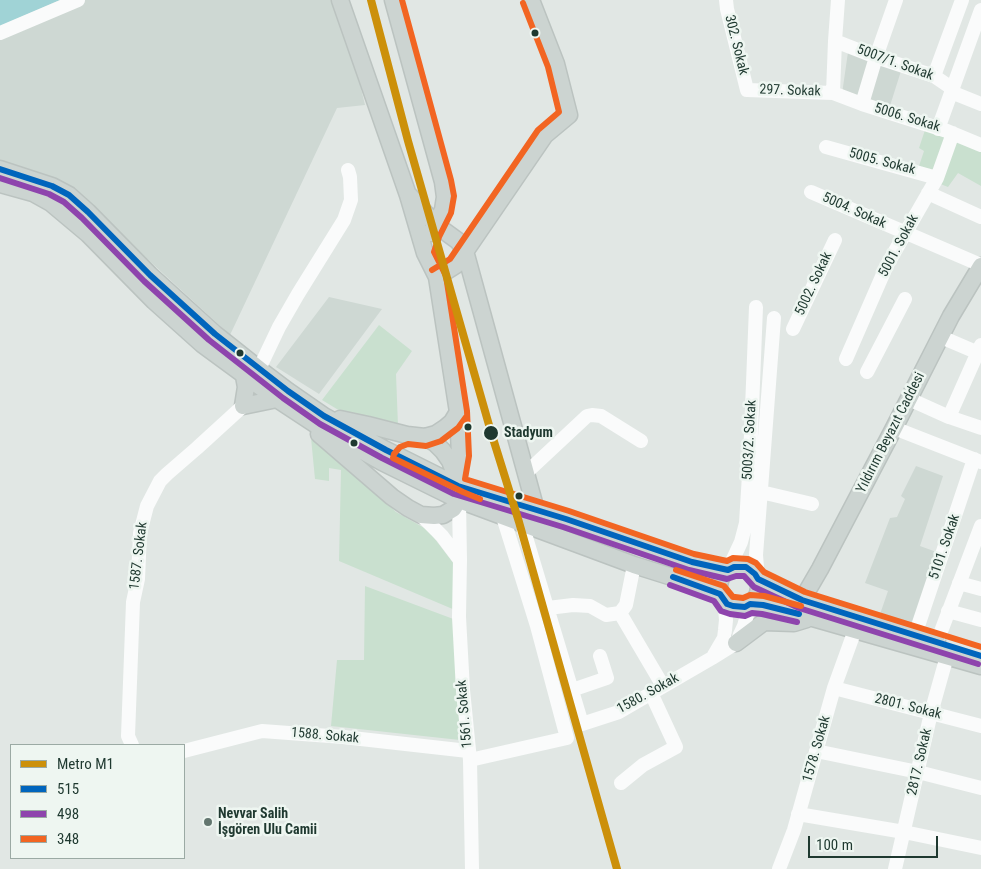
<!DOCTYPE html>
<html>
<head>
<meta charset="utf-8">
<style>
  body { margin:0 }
  #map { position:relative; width:981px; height:869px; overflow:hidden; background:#e1e7e4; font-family:"Roboto Condensed",sans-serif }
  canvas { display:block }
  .legend { position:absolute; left:10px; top:744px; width:175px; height:115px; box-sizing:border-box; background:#eef6f1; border:1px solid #9baaa4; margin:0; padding:6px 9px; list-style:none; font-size:15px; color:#1f3930 }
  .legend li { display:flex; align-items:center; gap:10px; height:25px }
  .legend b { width:25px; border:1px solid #9baaa4 }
  .scale { position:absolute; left:808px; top:836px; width:130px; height:22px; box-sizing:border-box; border:2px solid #1f3930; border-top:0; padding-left:6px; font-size:15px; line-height:18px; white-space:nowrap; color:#1f3930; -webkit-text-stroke:4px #eef6f1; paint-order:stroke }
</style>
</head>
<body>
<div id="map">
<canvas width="981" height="869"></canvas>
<ul class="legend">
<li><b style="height:6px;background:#cc900a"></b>Metro M1</li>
<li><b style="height:6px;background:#0065bd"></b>515</li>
<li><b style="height:6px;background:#8e44ad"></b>498</li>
<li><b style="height:6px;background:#f26522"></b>348</li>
</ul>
<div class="scale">100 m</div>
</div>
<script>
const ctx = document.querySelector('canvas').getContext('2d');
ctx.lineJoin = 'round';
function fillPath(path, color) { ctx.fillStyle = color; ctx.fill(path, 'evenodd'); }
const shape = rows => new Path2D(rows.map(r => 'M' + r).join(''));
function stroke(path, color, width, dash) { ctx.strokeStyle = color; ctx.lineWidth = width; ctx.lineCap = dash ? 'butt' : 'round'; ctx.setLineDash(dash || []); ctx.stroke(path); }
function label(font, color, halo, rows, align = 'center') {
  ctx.font = font + ' "Roboto Condensed",sans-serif'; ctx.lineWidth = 5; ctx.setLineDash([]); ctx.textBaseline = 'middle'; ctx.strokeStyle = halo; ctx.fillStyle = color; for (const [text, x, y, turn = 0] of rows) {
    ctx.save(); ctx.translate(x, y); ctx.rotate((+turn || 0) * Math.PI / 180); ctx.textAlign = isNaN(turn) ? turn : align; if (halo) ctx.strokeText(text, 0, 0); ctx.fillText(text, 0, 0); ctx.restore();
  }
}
const built = shape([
  [0,0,340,0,365,105,337,108,230,335,66,184,0,167],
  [848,52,901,71,888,112,842,94],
  [329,297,382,309,319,394,276,367],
  [916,466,943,476,920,546,942,554,914,631,878,620,888,591,865,583,890,518,897,517,905,499,901,496]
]);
const green = shape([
  [925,130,981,151,981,186,958,173,948,187,938,183,918,169,924,151,919,148],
  [379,325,412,351,396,374,398,426,350,417,322,400],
  [311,438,366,483,396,512,428,530,454,564,455,610,339,561,341,470,329,468,329,481,315,479],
  [365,586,456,620,460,740,331,726,337,660,364,660]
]);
const water = shape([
  [0,0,60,0,0,26]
]);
const minor = shape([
  [726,0,727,9,747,90,833,93,862,104,947,131,981,145],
  [0,33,78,0],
  [835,41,876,57,934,76,953,89,956,94,981,104],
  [934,76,962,0],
  [833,93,835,41,838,0],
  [862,104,876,57,896,0],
  [938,129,981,10],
  [826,147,937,178],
  [811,192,981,265],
  [928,193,981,217],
  [793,329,835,240],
  [941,337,981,354],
  [846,359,887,265,937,178,953,133],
  [259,369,279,327,298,294,344,220,351,200,350,177,348,170],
  [867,372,905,299],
  [909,399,949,417,981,428],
  [949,417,981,345],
  [894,428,981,462],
  [526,473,587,416,592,415,601,416,641,441],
  [753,496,761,492,812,504],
  [459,500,460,560,459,617,463,690,470,760,472,869],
  [421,515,442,536,460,560],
  [522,524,582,724,619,712,712,658,736,643,744,626,750,604],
  [634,565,626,605,620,613,663,686],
  [728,570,741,542,746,523,750,459,756,307],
  [758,579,756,555,774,318],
  [959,583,981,589],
  [548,608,573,605,590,606,606,615,620,613],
  [948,611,981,620],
  [915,635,974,459],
  [937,642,981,526],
  [714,655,724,638,725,630,726,620,725,608,720,594],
  [834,688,981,726],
  [572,690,607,678,600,656],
  [132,745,128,736,133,602,138,579,140,533,147,506,160,481,167,474,197,448,243,406],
  [184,751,262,731,343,737,468,751],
  [816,751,918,772,981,788],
  [470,760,567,738,537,626,503,517],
  [621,783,643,765,676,747,651,693],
  [798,814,904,832,981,848],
  [779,869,794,830,834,688,855,630],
  [895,869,931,713,947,656]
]);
const major = shape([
  [340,0,408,195,425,253,437,277,458,412,460,455,456,477],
  [393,0,443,182,445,197,443,210,431,233],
  [0,169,52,186,69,195,88,212,150,275,215,334,259,369,288,391,324,416,386,450,458,486,566,519,692,562,728,570],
  [0,184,33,193,51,203,88,234,154,301,202,344,277,399,318,426,382,462,459,500,634,565,688,582,720,594],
  [410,196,436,225,458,241,465,251,536,510],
  [437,277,456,265,545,135,569,115,556,64,531,0],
  [244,376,246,387,243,406,277,399],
  [340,419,368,425,407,435,425,437,436,434,445,428,452,422,458,412],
  [319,434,392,497,408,508,421,515,434,516,443,515,453,509,459,500,456,477,450,461,443,451,435,443,425,437],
  '719 587a20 20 0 1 1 40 0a20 20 0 1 1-40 0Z',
  [758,579,769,585,802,600,937,642],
  [802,600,820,569,894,428,951,316,981,266],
  [750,604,763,605,813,618,981,666],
  [736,643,764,622,794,623,807,619]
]);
const bus1 = shape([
  [0,169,52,186,69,195,88,212,150,275,215,334,288,391,324,416,386,450,458,486,566,519,692,562,728,570,734,567,746,567,755,574,758,579,802,600,981,656],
  [673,577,720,594,727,604,733,606,745,607,750,604,763,605,799,614]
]);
const bus2 = shape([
  [0,178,49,194,64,202,82,218,144,281,209,340,283,398,320,424,382,458,454,494,563,527,689,570,727,579,736,576,744,576,754,587,799,608,978,664],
  [670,585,714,601,721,611,730,614,745,616,752,613,762,614,797,622]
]);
const bus3 = shape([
  [402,0,451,180,454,196,451,213,439,237,434,252,446,276,467,411,469,456,465,479,569,511,694,554,727,561,733,558,748,559,756,563,764,572,805,592,981,647],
  [432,270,450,259,538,130,559,112,548,67,523,3],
  [466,417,458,428,441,441,426,446,408,444,400,447,394,454,393,458,463,492,480,499],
  [676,570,724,586,733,597,735,597,743,598,750,595,764,596,801,606]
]);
const metro1 = shape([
  [371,0,408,141,491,432,519,522,617,869]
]);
const markers = [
  [535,33,4.5,"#1f3930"],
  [240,353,4.5,"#1f3930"],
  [468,427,4.5,"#1f3930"],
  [491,433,8,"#1f3930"],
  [354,443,4.5,"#1f3930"],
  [519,496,4.5,"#1f3930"],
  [208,822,5,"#63766f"]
];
const streetNames = [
  ["302. Sokak",736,45,76],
  ["5007/1. Sokak",895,63,20],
  ["297. Sokak",790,91,2],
  ["5006. Sokak",907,118,17],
  ["5005. Sokak",882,162,15],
  ["5004. Sokak",854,211,24],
  ["5001. Sokak",899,246,-62],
  ["5002. Sokak",814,284,-65],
  ["Yıldırım Beyazıt Caddesi",891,433,-63],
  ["5003/2. Sokak",750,440,-87],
  ["5101. Sokak",945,547,-71],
  ["1587. Sokak",139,556,-83],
  ["1580. Sokak",648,694,-29],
  ["2801. Sokak",908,707,14],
  ["1561. Sokak",465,714,-95],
  ["1588. Sokak",325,736,5],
  ["1578. Sokak",817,749,-74],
  ["2817. Sokak",920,762,-77]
];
const stopNames = [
  ["Stadyum",504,433]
];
const poiNames = [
  ["Nevvar Salih",218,814],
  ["İşgören Ulu Camii",218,830]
];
fillPath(built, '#ced8d3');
fillPath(green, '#c9e0cf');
fillPath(water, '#a0d3d6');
stroke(major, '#bbc3c0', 19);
stroke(minor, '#fafbfb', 14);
stroke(major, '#ccd4d1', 16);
stroke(bus1, '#0065bd', 6);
stroke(bus2, '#8e44ad', 6);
stroke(bus3, '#f26522', 6);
stroke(metro1, '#cc900a', 8);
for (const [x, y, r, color] of markers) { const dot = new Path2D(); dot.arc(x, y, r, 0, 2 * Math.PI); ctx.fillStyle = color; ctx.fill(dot); stroke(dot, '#eef6f1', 2); }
label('14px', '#1f3930', '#eef6f1', streetNames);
label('bold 14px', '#1f3930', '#eef6f1', stopNames, 'left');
label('bold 14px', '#1f3930', '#eef6f1', poiNames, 'left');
</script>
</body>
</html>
